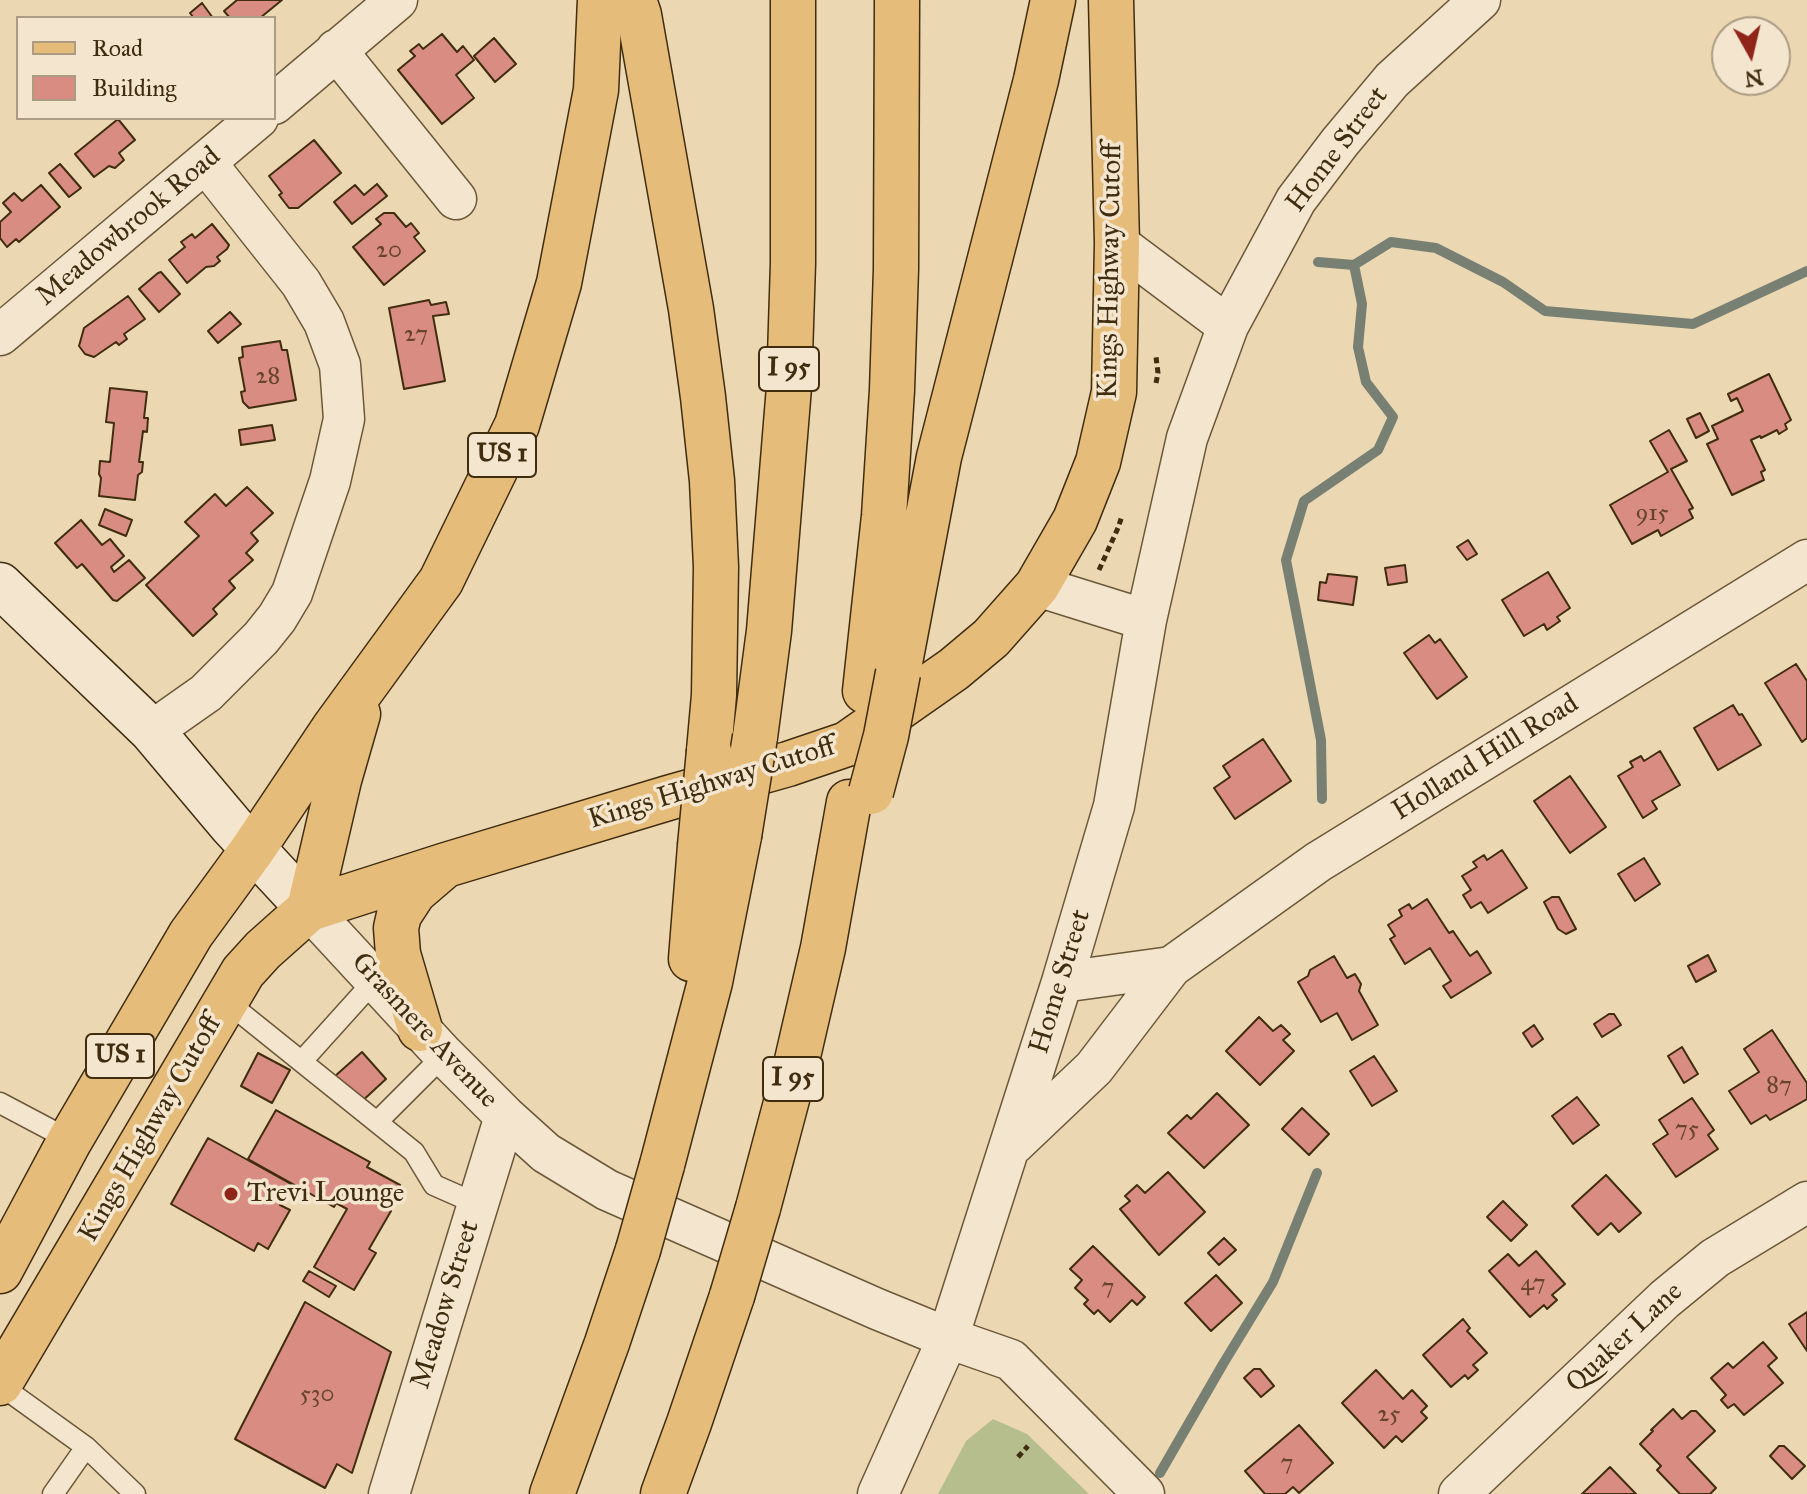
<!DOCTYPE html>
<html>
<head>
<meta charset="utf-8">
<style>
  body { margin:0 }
  #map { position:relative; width:1807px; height:1494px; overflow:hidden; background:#ecd7b3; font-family:"IM FELL Great Primer",serif }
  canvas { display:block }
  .legend { position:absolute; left:16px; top:16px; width:260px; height:104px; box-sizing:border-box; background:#f3e5ce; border:2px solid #ab9b82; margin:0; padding:10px 14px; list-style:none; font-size:24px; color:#402d0f }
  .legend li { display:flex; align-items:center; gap:16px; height:40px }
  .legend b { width:40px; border:2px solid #ab9b82 }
  .north { position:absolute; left:1711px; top:16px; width:80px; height:80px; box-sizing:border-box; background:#f3e5ce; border:2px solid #ab9b82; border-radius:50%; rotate:172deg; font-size:22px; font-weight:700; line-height:32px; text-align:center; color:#402d0f }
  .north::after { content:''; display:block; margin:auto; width:28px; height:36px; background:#8f2418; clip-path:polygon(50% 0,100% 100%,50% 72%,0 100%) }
</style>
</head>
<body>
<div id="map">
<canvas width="1807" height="1494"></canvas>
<ul class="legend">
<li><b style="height:10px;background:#e6bc7a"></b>Road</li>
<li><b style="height:22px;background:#d98c81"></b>Building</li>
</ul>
<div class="north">N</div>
</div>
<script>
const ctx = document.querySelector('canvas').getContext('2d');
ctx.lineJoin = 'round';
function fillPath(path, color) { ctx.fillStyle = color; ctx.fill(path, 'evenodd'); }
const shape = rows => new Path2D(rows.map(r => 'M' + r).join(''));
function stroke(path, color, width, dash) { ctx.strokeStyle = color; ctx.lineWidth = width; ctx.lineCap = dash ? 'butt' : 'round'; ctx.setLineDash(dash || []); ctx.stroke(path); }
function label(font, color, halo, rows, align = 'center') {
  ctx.font = font + ' "IM FELL Great Primer",serif'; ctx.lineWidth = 7; ctx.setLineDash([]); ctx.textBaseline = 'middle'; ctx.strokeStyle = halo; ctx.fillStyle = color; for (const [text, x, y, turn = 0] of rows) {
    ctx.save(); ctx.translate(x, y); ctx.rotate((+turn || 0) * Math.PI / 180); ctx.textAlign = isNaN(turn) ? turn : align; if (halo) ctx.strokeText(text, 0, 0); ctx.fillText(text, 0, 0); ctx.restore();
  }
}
const green = shape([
  [993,1419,1027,1434,1089,1494,938,1494,966,1441]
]);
const stream = shape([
  [1318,262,1354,265,1391,242,1436,248,1503,282,1545,311,1693,324,1807,271],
  [1322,799,1321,740,1286,560,1304,501,1378,450,1393,417,1366,382,1358,347,1362,304,1354,265],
  [1160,1473,1223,1364,1273,1282,1317,1173]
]);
const building = shape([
  [237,0,282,0,260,18,230,18,224,11,237,0],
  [202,3,213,18,191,18,193,17,190,13,202,3],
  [442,34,457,52,463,46,474,60,456,75,474,98,442,124,398,70,415,56,410,51,419,44,423,49,442,34],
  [494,38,516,64,495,82,474,56,494,38],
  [118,119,135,140,119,153,124,160,115,168,109,166,94,177,75,154,118,119],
  [314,140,341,173,298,208,289,208,279,195,282,193,269,176,314,140],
  [60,164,81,188,69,197,49,173,60,164],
  [377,184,387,196,352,224,334,202,355,185,364,195,377,184],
  [41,185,60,207,19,242,16,239,7,247,0,238,0,222,11,212,3,203,14,193,22,201,41,185],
  [384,213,394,213,406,227,411,223,419,233,414,237,425,251,384,285,353,247,381,224,376,219,384,213],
  [212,224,229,245,227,249,217,257,220,261,214,266,206,267,187,283,169,260,185,247,181,242,192,234,195,238,212,224],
  [161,272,180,294,159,312,139,289,158,273,161,272],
  [128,296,145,319,124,334,127,339,119,345,116,342,94,357,85,354,79,346,84,328,128,296],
  [429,300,431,305,446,302,449,314,433,316,445,381,404,389,389,308,429,300],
  [230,312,241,324,218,343,208,331,230,312],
  [280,341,282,350,287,350,296,400,249,408,243,402,241,392,245,391,239,358,243,357,242,347,280,341],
  [1769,374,1791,420,1785,424,1787,429,1779,434,1777,430,1761,438,1760,436,1751,440,1765,470,1761,472,1764,480,1732,495,1707,444,1718,439,1712,426,1743,411,1737,398,1731,401,1728,394,1769,374],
  [110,388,147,392,144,418,148,418,147,432,143,431,139,462,143,462,142,472,138,475,135,500,99,496,101,478,99,474,100,461,110,462,114,423,106,422,110,388],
  [1700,413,1709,431,1696,438,1687,419,1700,413],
  [272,425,275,440,241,445,239,430,272,425],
  [1669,430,1687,461,1671,469,1693,508,1689,510,1693,518,1661,536,1658,530,1632,544,1610,505,1668,472,1650,441,1669,430],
  [247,487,273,513,251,533,258,541,246,553,253,560,229,581,235,588,213,609,217,614,193,636,146,585,199,536,185,522,215,494,226,506,247,487],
  [105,509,132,520,126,536,99,525,105,509],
  [81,520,102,545,110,539,124,556,111,567,114,572,129,560,145,578,117,601,113,600,82,564,77,568,55,543,81,520],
  [1468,540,1477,554,1467,560,1457,547,1468,540],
  [1405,565,1407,582,1388,585,1385,568,1405,565],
  [1548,572,1570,608,1557,617,1560,621,1547,630,1544,624,1524,636,1502,600,1548,572],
  [1328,574,1357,577,1353,605,1318,600,1320,582,1326,583,1328,574],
  [1429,635,1435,643,1440,639,1467,677,1437,699,1404,653,1429,635],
  [1796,664,1807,681,1807,738,1802,742,1765,683,1796,664],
  [1733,705,1739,715,1742,714,1761,745,1718,770,1694,728,1733,705],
  [1263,739,1291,781,1235,819,1214,788,1230,777,1223,766,1263,739],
  [1660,751,1680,785,1652,801,1657,809,1643,818,1618,776,1633,767,1630,762,1641,756,1644,761,1660,751],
  [1570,776,1606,827,1570,853,1534,801,1570,776],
  [1502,850,1527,888,1488,913,1481,902,1471,908,1463,895,1471,890,1462,876,1477,867,1473,862,1484,855,1487,860,1502,850],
  [1644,858,1660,884,1635,901,1618,874,1644,858],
  [1552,897,1559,897,1576,929,1566,934,1558,929,1544,902,1552,897],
  [1427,899,1449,933,1453,931,1470,956,1477,951,1491,973,1451,998,1443,986,1451,981,1430,948,1405,964,1390,939,1395,936,1388,925,1402,916,1399,910,1409,904,1412,909,1427,899],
  [1708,955,1716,971,1696,982,1688,966,1708,955],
  [1334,956,1347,978,1355,974,1361,984,1359,991,1378,1025,1352,1040,1337,1013,1321,1022,1298,982,1308,976,1310,970,1334,956],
  [1609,1014,1614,1014,1621,1025,1602,1037,1594,1024,1609,1014],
  [1259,1017,1273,1031,1281,1025,1290,1034,1283,1040,1294,1051,1260,1085,1226,1051,1259,1017],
  [1534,1025,1543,1039,1532,1047,1523,1033,1534,1025],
  [1772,1030,1807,1083,1807,1099,1770,1120,1766,1115,1751,1124,1729,1091,1759,1072,1744,1049,1772,1030],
  [1682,1047,1698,1074,1684,1083,1668,1056,1682,1047],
  [362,1052,386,1079,359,1104,334,1077,362,1052],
  [258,1053,290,1070,272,1103,241,1086,258,1053],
  [1374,1056,1397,1091,1372,1106,1350,1071,1374,1056],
  [1217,1093,1249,1125,1204,1168,1168,1133,1187,1115,1191,1119,1217,1093],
  [1577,1097,1599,1125,1573,1144,1552,1116,1577,1097],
  [1692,1098,1714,1130,1708,1135,1718,1149,1676,1177,1653,1144,1668,1134,1659,1120,1692,1098],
  [1302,1108,1329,1134,1309,1155,1282,1129,1302,1108],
  [276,1110,370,1162,367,1167,400,1185,386,1208,346,1186,334,1207,248,1159,276,1110],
  [208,1138,291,1184,280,1205,290,1210,268,1249,258,1243,254,1251,171,1204,208,1138],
  [1168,1172,1205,1212,1159,1255,1120,1209,1130,1201,1125,1196,1137,1185,1145,1193,1168,1172],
  [1606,1175,1641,1213,1619,1232,1611,1223,1598,1235,1572,1206,1606,1175],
  [346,1186,391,1211,369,1249,376,1253,354,1290,314,1267,347,1209,336,1203,346,1186],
  [1503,1201,1527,1225,1511,1241,1487,1217,1503,1201],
  [1224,1238,1236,1250,1219,1265,1208,1253,1224,1238],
  [1093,1246,1145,1297,1137,1305,1132,1300,1110,1322,1098,1310,1094,1314,1084,1304,1088,1300,1075,1288,1082,1280,1070,1269,1093,1246],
  [1536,1251,1565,1284,1552,1295,1557,1300,1547,1309,1544,1305,1530,1317,1489,1271,1508,1254,1519,1266,1536,1251],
  [309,1271,336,1286,329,1297,303,1281,309,1271],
  [1216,1275,1242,1303,1211,1331,1185,1303,1216,1275],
  [305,1302,391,1352,352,1473,337,1464,325,1488,235,1439,305,1302],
  [1807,1312,1807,1351,1789,1324,1807,1312],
  [1463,1319,1470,1328,1467,1331,1487,1353,1473,1365,1478,1370,1468,1379,1465,1375,1451,1387,1423,1355,1463,1319],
  [1763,1342,1777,1358,1768,1366,1783,1383,1744,1415,1734,1404,1728,1408,1721,1400,1726,1395,1711,1378,1728,1363,1733,1368,1763,1342],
  [1254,1369,1260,1369,1274,1386,1261,1397,1244,1378,1254,1369],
  [1376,1370,1403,1399,1412,1390,1427,1406,1421,1412,1427,1418,1402,1442,1396,1436,1384,1448,1342,1403,1376,1370],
  [1673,1409,1682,1419,1691,1411,1696,1411,1715,1431,1687,1457,1716,1488,1710,1494,1680,1494,1657,1470,1661,1466,1640,1444,1653,1431,1651,1430,1673,1409],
  [1299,1425,1333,1463,1299,1493,1293,1487,1285,1494,1265,1494,1245,1471,1299,1425],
  [1779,1446,1784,1446,1805,1466,1792,1479,1770,1456,1779,1446],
  [1610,1467,1636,1494,1582,1494,1610,1467]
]);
const path = shape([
  [1156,383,1158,373,1156,357],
  [1099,570,1118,528,1122,516],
  [1018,1457,1028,1446]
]);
const lane = shape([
  [226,1001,414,1152,434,1185,477,1204],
  [302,1061,375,980],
  [0,1103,70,1140],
  [377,1122,444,1055],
  [0,1385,86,1447,53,1494],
  [86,1447,135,1494]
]);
const street = shape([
  [336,50,456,199],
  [274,104,397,0],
  [1117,243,1228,326],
  [0,335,258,118],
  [1037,586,1146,620],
  [152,731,206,693,261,638,277,618,292,593,330,481,344,419,340,365,324,322,301,283,206,163],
  [309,909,444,1055,505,1116,546,1153,607,1190,877,1309,948,1338,1011,1360,1144,1494],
  [1062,982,1171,967],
  [1014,1144,1094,1068,1171,967,1318,862,1807,560],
  [389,1494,505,1116],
  [878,1494,948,1338,1062,982,1114,806,1146,620,1187,438,1228,326,1296,200,1340,142,1392,80,1480,0],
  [1459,1494,1665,1299,1715,1258,1807,1202]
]);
const secondary = shape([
  [0,585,152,731,232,826,309,909]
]);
const primary = shape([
  [309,909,339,780,358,714],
  [420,1029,398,954,396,928,399,915,414,892,442,868],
  [0,1271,70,1140,191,934,253,849,334,728,441,581,517,425,559,283,596,90,600,0],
  [0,1383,243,972,263,950,309,909,446,865,668,798,788,764,847,744,954,669,991,638,1037,586,1075,520,1098,462,1114,392,1117,243,1111,0]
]);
const highway = shape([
  [634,0,639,15,691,309,703,397,712,481,716,567,714,695,709,751],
  [898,673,939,457,1036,80,1053,0],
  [865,691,884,516,892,390,896,269,897,0],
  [755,737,769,631,789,387,793,263,793,0],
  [691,959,700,846],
  [662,1165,710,982,739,836],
  [758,1208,795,1069,823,948,849,802],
  [552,1494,607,1343,638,1250],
  [663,1494,689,1423,732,1296]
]);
const highwayBridge = shape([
  [871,792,886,736,898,673],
  [739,836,755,737],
  [700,846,709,751],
  [638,1250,662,1165],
  [732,1296,758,1208]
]);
const markers = [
  [231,1194,8,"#8f2418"]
];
const numberNames = [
  ["20",389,251],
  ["27",416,335],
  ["28",268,377],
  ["915",1652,514],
  ["87",1779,1086],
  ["75",1687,1130],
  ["47",1533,1284],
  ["7",1108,1288],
  ["530",317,1395],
  ["25",1389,1415],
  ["7",1287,1464]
];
const shields = [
  [789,369,60],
  [502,455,68],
  [120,1056,68],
  [793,1079,60]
];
const shieldNames = [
  ["I 95",789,369],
  ["US 1",502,455],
  ["US 1",120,1056],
  ["I 95",793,1079]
];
const streetNames = [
  ["Home Street",1338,150,-53],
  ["Meadowbrook Road",129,227,-40],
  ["Kings Highway Cutoff",1111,271,-89],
  ["Holland Hill Road",1486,758,-32],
  ["Kings Highway Cutoff",712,784,-17],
  ["Home Street",1061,982,-73],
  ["Grasmere Avenue",424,1031,47],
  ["Kings Highway Cutoff",151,1129,-60],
  ["Meadow Street",446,1305,-73],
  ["Quaker Lane",1625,1338,-43]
];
const poiNames = [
  ["Trevi Lounge",247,1194]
];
fillPath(green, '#b7be8e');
stroke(stream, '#778073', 10);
fillPath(building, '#d98c81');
stroke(building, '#402d0f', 2);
stroke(lane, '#6b5838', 23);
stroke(street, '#6b5838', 43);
stroke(secondary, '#402d0f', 47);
stroke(primary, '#402d0f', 47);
stroke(highway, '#402d0f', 47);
stroke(path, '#402d0f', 5, [6, 4]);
stroke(lane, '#f3e5ce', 20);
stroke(street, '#f3e5ce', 40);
stroke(secondary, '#f3e5ce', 44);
stroke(primary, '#e6bc7a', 44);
stroke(highway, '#e6bc7a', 44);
stroke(highwayBridge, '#402d0f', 47, []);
stroke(highwayBridge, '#e6bc7a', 44);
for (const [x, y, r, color] of markers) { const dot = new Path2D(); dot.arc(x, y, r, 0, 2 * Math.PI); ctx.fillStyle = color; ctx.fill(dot); stroke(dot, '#f3e5ce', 3); }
label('24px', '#66452c', null, numberNames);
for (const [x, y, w] of shields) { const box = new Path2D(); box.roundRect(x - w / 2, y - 22, w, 44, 6); ctx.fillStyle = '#f3e5ce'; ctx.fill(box); stroke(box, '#402d0f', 2); }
label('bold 26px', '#402d0f', null, shieldNames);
label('28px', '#402d0f', '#f3e5ce', streetNames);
label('28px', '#402d0f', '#f3e5ce', poiNames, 'left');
</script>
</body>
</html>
